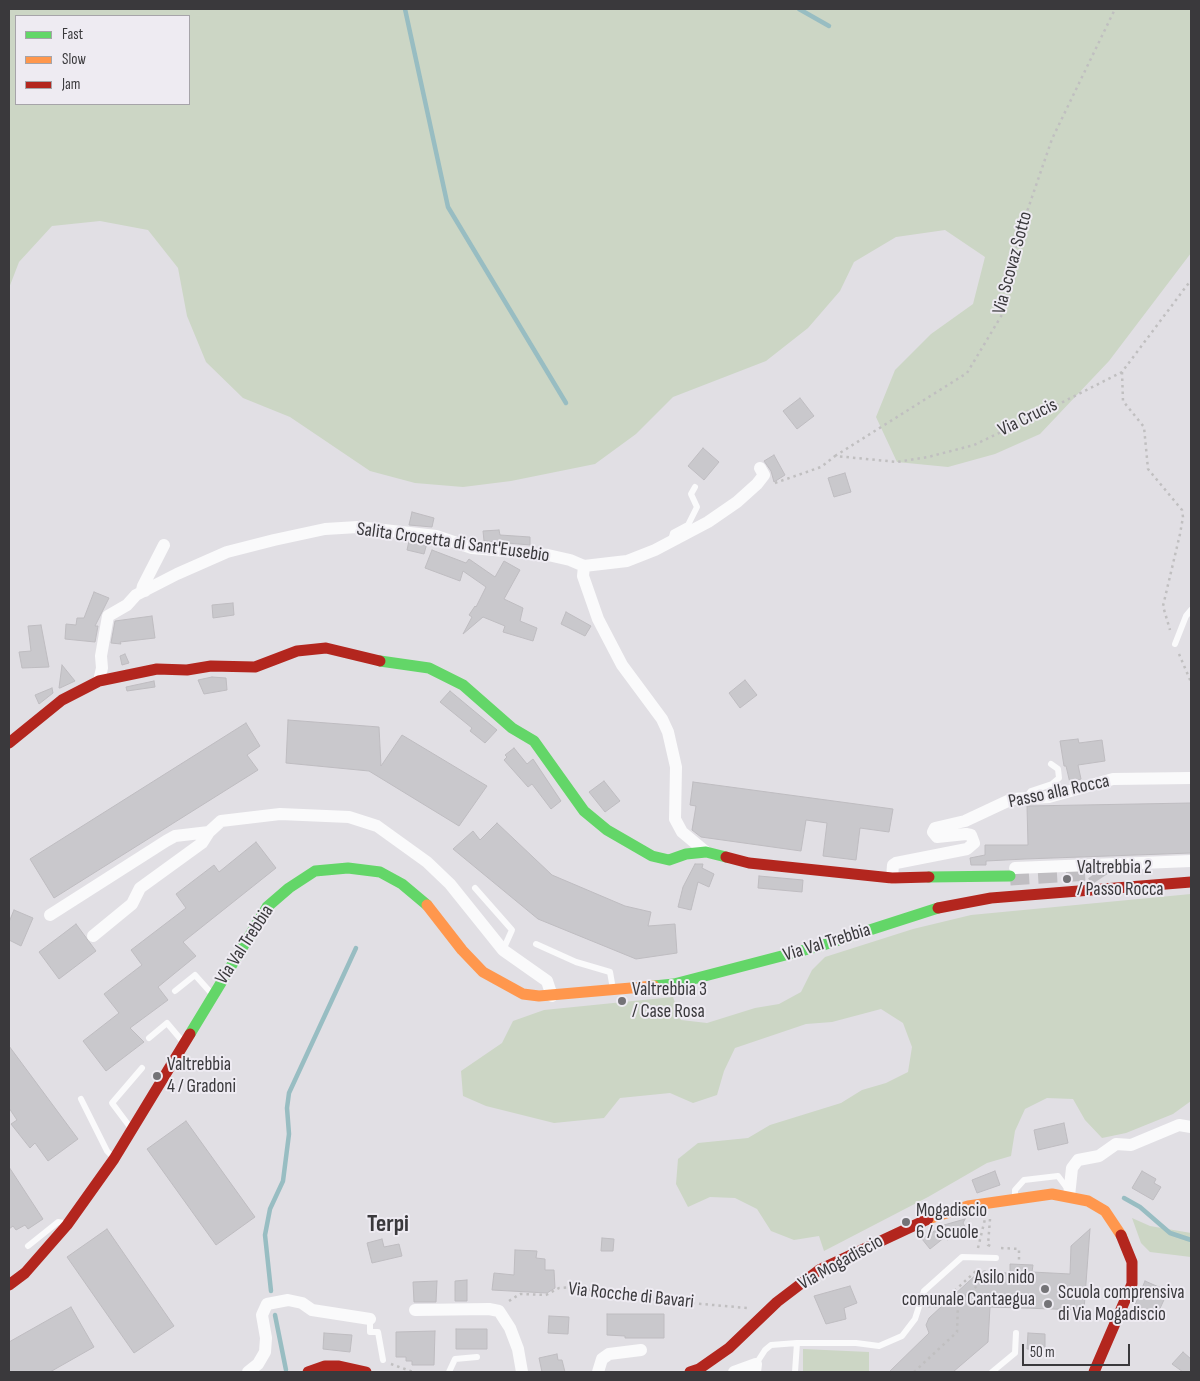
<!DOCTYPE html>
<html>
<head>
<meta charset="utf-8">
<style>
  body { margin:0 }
  #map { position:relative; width:1200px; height:1381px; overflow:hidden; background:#e1dfe4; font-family:"Sofia Sans Condensed",sans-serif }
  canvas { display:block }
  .frame { position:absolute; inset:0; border:10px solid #3a393c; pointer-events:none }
  .legend { position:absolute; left:15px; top:15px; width:175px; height:90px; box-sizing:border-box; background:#eeebf2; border:1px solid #a6a4a9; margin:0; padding:6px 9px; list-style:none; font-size:15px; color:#3a393c }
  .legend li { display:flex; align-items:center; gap:10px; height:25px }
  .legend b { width:25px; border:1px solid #a6a4a9 }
  .scale { position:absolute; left:1022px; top:1344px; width:108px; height:22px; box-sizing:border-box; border:2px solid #3a393c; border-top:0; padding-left:6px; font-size:15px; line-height:18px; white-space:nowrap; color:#3a393c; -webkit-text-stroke:4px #eeebf2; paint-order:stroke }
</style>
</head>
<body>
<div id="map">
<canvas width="1200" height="1381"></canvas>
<div class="frame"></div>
<ul class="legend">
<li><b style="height:6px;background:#63d668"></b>Fast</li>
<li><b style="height:6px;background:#ff974d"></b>Slow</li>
<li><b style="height:6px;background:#b3261e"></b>Jam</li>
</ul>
<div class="scale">50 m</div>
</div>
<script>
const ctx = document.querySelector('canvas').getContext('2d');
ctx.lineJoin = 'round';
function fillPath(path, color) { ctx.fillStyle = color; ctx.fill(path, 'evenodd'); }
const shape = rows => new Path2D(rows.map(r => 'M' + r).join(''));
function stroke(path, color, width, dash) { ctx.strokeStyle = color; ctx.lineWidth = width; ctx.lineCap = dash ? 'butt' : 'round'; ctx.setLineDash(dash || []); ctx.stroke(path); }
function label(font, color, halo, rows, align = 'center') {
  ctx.font = font + ' "Sofia Sans Condensed",sans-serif'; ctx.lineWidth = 4; ctx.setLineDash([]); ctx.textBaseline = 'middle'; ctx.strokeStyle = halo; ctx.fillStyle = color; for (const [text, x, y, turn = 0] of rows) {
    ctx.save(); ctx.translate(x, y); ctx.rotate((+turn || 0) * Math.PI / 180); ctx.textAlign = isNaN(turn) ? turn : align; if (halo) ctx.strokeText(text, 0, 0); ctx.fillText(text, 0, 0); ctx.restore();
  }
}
const green = shape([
  [9,9,1191,9,1191,253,1109,361,1040,434,995,454,948,467,897,462,876,417,895,370,931,334,973,304,985,257,945,230,896,237,854,262,840,291,808,328,766,361,673,397,636,434,595,464,511,481,463,487,415,483,370,471,290,417,243,398,206,362,187,316,178,268,148,230,100,221,52,226,19,262,9,288],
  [16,16,189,16,189,104,16,104],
  [1191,894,1191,1101,1173,1114,1126,1133,1102,1138,1085,1120,1073,1099,1047,1098,1025,1109,1015,1131,1011,1156,987,1163,928,1197,824,1251,819,1236,794,1240,771,1231,757,1209,735,1198,710,1197,688,1207,676,1184,678,1159,698,1143,748,1138,770,1125,841,1103,862,1090,886,1083,908,1072,912,1047,903,1023,881,1009,832,1022,806,1024,735,1048,724,1071,717,1095,693,1103,670,1093,620,1098,604,1118,554,1123,486,1106,463,1096,461,1071,502,1043,513,1021,544,1010,673,997,681,1020,707,1023,755,1008,779,1004,801,992,812,970,825,957,913,929,971,915],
  [1132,1218,1150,1226,1191,1233,1191,1257,1150,1252,1141,1243],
  [803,1349,869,1352,869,1372,803,1372]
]);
const stream = shape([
  [405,9,448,207,566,403],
  [799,9,829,26],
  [1124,1198,1140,1207,1170,1233,1191,1240],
  [271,1291,265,1235,270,1209,283,1181,289,1134,287,1108,289,1093,356,948],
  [275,1315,286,1370]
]);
const building = shape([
  [800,398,814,416,797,429,783,411,800,398],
  [703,448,719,462,704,480,688,466,703,448],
  [774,455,785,475,774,482,771,471,764,461,774,455],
  [845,473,851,492,834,497,828,478,845,473],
  [412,512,434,518,432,527,409,525,412,512],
  [499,530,500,535,530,537,530,545,484,541,483,531,499,530],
  [409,541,427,543,424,554,407,550,409,541],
  [432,550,466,563,469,559,495,577,504,561,520,570,504,599,523,608,520,621,537,628,533,641,503,632,505,626,483,617,463,634,472,617,469,615,475,606,476,607,486,587,463,571,460,581,425,568,432,550],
  [94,592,109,598,95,626,98,626,95,642,65,639,66,624,76,625,77,618,84,618,94,592],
  [233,603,234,615,213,618,212,605,233,603],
  [566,612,591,626,585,636,561,624,566,612],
  [152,616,155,638,120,642,121,644,111,643,115,621,152,616],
  [41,625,49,667,22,668,19,652,31,651,28,626,41,625],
  [125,654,129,663,122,665,120,656,125,654],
  [62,665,75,681,60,688,59,688,62,665],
  [212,677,226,678,227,690,204,694,198,680,212,677],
  [745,680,757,695,740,708,729,693,745,680],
  [154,681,155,687,127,691,126,687,154,681],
  [52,688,53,693,39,704,35,695,52,688],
  [450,691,497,730,485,743,470,731,472,728,440,702,450,691],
  [288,720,379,727,381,766,402,735,487,786,459,826,369,771,286,763,288,720],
  [246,723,260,746,247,755,258,770,54,898,30,859,246,723],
  [1078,739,1079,743,1102,740,1105,761,1078,765,1081,779,1070,783,1066,766,1064,766,1060,741,1078,739],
  [514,748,527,764,533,759,561,801,551,809,532,784,528,787,504,760,507,757,505,755,514,748],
  [604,781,620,801,605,812,589,792,604,781],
  [693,782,893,809,889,832,860,828,856,860,823,856,827,823,806,820,801,851,701,837,692,830,696,806,690,805,693,782],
  [1191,803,1191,853,1025,859,986,861,986,865,971,865,970,858,985,855,985,845,1028,845,1027,806,1191,803],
  [497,823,552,875,625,906,651,912,648,926,675,924,677,953,636,959,538,919,453,849,473,831,480,840,497,823],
  [256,842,276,868,183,942,196,956,158,987,168,1000,130,1028,144,1042,106,1071,83,1041,119,1013,104,994,142,965,131,950,186,908,176,894,214,865,219,872,256,842],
  [695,864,703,864,702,868,714,874,709,887,698,882,691,910,678,907,683,887,695,864],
  [759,876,803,880,802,892,758,888,759,876],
  [14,910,33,918,21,946,9,940,9,922,14,910],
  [76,924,96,951,59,979,39,952,76,924],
  [9,1046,78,1139,48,1161,35,1143,30,1148,11,1124,17,1120,9,1108,9,1046],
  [186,1121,255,1217,216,1245,147,1149,186,1121],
  [1064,1123,1068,1143,1038,1150,1034,1130,1064,1123],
  [9,1167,43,1219,28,1229,25,1225,16,1230,13,1226,9,1229,9,1167],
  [995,1171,1000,1185,977,1193,972,1180,995,1171],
  [1142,1171,1156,1179,1154,1183,1161,1187,1153,1200,1132,1188,1142,1171],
  [965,1219,963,1223,967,1230,947,1240,945,1237,930,1249,922,1239,944,1225,965,1219],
  [107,1229,174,1326,134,1353,67,1257,107,1229],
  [1090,1229,1084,1310,990,1307,988,1342,953,1372,889,1372,929,1333,926,1325,929,1318,979,1272,1010,1273,1010,1264,1033,1265,1032,1272,1070,1274,1071,1246,1090,1229],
  [602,1238,614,1239,613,1251,601,1251,602,1238],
  [382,1239,384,1247,399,1244,402,1256,372,1263,367,1243,382,1239],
  [515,1250,537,1251,536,1258,545,1259,545,1270,554,1270,555,1288,547,1293,492,1290,494,1273,514,1275,515,1250],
  [467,1280,467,1301,455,1301,455,1281,467,1280],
  [437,1281,436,1302,414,1302,413,1282,437,1281],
  [1145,1281,1168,1291,1157,1315,1135,1305,1145,1281],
  [850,1286,857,1303,844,1308,846,1319,826,1324,814,1296,850,1286],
  [71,1307,94,1347,50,1372,9,1372,9,1342,71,1307],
  [607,1314,664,1314,664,1338,625,1338,625,1336,607,1335,607,1314],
  [549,1316,569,1317,568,1334,548,1333,549,1316],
  [456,1329,487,1329,487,1349,456,1349,456,1329],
  [435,1331,434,1365,412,1365,412,1361,406,1361,406,1357,396,1357,396,1332,435,1331],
  [324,1333,352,1335,350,1352,323,1349,324,1333],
  [1028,1333,1045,1334,1045,1350,1027,1349,1028,1333],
  [1183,1352,1191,1359,1191,1372,1183,1372,1172,1364,1183,1352],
  [557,1354,558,1360,562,1360,565,1372,542,1372,539,1358,557,1354]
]);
const secondaryTunnel = shape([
  [1010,876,1091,871,1096,873,1100,879]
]);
const path = shape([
  [1122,372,1123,401,1144,427,1148,469,1182,510,1183,517,1180,534,1163,606,1170,630],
  [835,456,967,373,1003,313,1020,232,1052,139,1115,9],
  [775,483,821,467,835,456,897,462,928,457,974,445,1051,408,1122,372,1191,280],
  [1179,654,1191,682],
  [990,1219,988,1245,993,1247],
  [978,1248,985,1219],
  [1001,1248,1019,1249,1019,1262],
  [509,1301,520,1294,546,1295,559,1288,572,1287,657,1300,747,1308],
  [928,1306,938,1306,976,1271,976,1268],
  [391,1364,413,1372],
  [914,1372,957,1332,958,1302,984,1280,985,1267]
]);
const lane = shape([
  [671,540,673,533,688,525,697,507,691,494,695,487],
  [1175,644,1186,616,1191,610],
  [1026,797,1031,791,1052,784,1059,778,1058,769,1051,764],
  [475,888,512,930,503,950],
  [536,944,576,962,610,972,613,989],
  [175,991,195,975,212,994],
  [149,1038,167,1023,183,1042],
  [81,1099,107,1151,113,1157],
  [130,1127,112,1103,142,1068],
  [1015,1197,1015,1190,1024,1180,1058,1176,1067,1188],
  [28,1246,58,1222,63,1223],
  [370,1319,370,1332,378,1332,383,1360],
  [756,1364,765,1350,771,1345,797,1343,856,1343,879,1346,902,1336,915,1319,924,1291,962,1257,996,1258],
  [449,1372,455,1359,477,1357],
  [795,1372,797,1343],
  [992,1372,1015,1353,1016,1333]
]);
const street = shape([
  [584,566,627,561,655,550,708,522,737,502,757,484,764,475,760,468],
  [145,591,142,590,143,586,164,545],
  [99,681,102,668,101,656,108,616,127,605,136,595,177,574,227,552,274,540,325,529,358,527,436,536,472,548,548,555,570,560,584,566,583,576,598,619,622,665,662,719,668,732,676,767,675,819,682,832,706,852],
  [1015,868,1191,861],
  [892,878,893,865,896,863,967,849,974,843,971,835,966,834,937,837,933,832,935,828,965,821,1012,799,1049,797,1113,779,1191,778],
  [50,915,166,841,175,836,209,832],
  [93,936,132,904,140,888,202,843,209,832,221,821,280,814,349,817,377,826,427,862,450,884,503,950,547,981,552,996],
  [1069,1196,1072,1168,1078,1160,1099,1156,1116,1144,1131,1145,1179,1125,1191,1127],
  [415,1310,489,1309,499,1311,510,1328,518,1349,522,1372],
  [248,1372,258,1364,265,1352,266,1338,262,1315,267,1304,288,1300,302,1303,312,1310,370,1319],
  [598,1372,602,1359,609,1354,641,1350],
  [734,1372,756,1364,755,1372]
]);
const fast = shape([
  [380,661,429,668,463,685,512,728,534,741,584,811,607,830,652,856,669,860,686,854,706,852,726,857],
  [929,877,1010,876],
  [654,986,674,984,820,946,938,908],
  [190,1034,267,907,289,888,315,871,348,868,380,872,402,884,427,905]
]);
const slow = shape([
  [427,905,462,950,483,972,523,994,539,996,654,986],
  [928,1219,968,1206,1052,1194,1088,1201,1105,1211,1121,1235]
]);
const jam = shape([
  [9,743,62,700,99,681,157,669,187,670,211,666,255,667,297,651,326,648,380,661],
  [726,857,749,863,892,878,929,877],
  [938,908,991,898,1191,882],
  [9,1285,25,1273,67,1225,114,1159,190,1034],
  [308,1372,325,1366,339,1366,366,1372],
  [690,1372,699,1369,729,1348,777,1302,819,1270,928,1219],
  [1094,1372,1132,1284,1132,1262,1121,1235]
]);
const markers = [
  [1067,879,5,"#747377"],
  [622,1001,5,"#747377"],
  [157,1076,5,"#747377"],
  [906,1222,5,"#747377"],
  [1045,1289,5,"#747377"],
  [1048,1304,5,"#747377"]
];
const streetNames = [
  ["Via Scovaz Sotto",1013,263,-75],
  ["Via Crucis",1028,418,-26],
  ["Salita Crocetta di Sant'Eusebio",453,543,8],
  ["Passo alla Rocca",1059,792,-12],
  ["Via Val Trebbia",827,943,-17],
  ["Via Val Trebbia",245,945,-57],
  ["Via Mogadiscio",841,1263,-29],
  ["Via Rocche di Bavari",631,1296,6]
];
const poiNames = [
  ["Valtrebbia 2",1077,868],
  ["/ Passo Rocca",1077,890],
  ["Valtrebbia 3",632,990],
  ["/ Case Rosa",632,1012],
  ["Valtrebbia",167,1065],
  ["4 / Gradoni",167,1087],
  ["Mogadiscio",916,1211],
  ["6 / Scuole",916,1233],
  ["Asilo nido",1035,1278,"right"],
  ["comunale Cantaegua",1035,1300,"right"],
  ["Scuola comprensiva",1058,1293],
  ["di Via Mogadiscio",1058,1315]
];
const districtNames = [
  ["Terpi",388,1225]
];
fillPath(green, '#ccd6c5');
stroke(stream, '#98bdc2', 4.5);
fillPath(building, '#c9c8cc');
stroke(building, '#bebcc0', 1);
stroke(secondaryTunnel, '#c0bec2', 19, [19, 9]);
stroke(path, '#c0bfc0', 2.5, [2.5, 4]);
stroke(lane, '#fafafb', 6);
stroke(street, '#fafafb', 12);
stroke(fast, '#63d668', 11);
stroke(slow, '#ff974d', 11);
stroke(jam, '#b3261e', 11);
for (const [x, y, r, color] of markers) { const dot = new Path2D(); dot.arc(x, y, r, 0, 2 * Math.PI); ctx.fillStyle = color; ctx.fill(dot); stroke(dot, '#eeebf2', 2); }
label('19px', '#3a393c', '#eeebf2', streetNames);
label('19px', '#3a393c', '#eeebf2', poiNames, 'left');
label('bold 24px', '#3a393c', '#eeebf2', districtNames);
</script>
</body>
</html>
